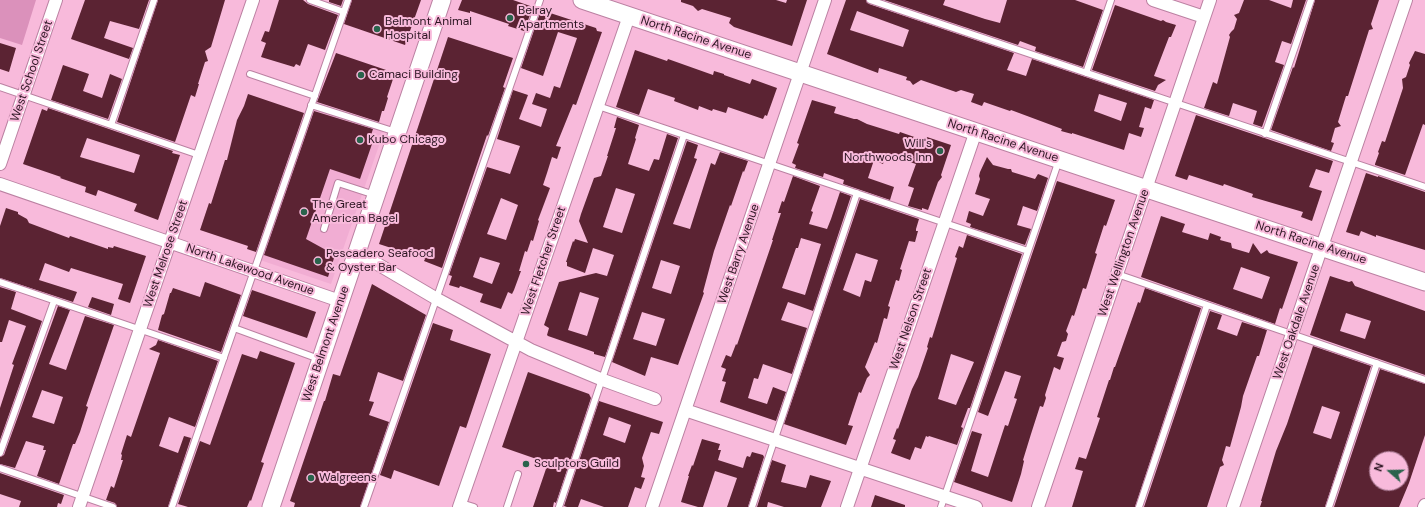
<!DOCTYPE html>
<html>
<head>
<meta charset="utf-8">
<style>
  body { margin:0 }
  #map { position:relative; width:1425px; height:507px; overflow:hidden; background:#f8badb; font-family:"DM Sans",sans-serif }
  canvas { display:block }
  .north { position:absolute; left:1369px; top:451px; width:40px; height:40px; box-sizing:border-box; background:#f8badb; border:1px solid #a67891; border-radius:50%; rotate:290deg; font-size:11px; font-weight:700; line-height:16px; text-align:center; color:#2c1522 }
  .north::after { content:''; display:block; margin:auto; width:14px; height:18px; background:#29634c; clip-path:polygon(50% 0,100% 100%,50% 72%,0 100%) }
</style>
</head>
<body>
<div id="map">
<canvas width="1425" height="507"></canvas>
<div class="north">N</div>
</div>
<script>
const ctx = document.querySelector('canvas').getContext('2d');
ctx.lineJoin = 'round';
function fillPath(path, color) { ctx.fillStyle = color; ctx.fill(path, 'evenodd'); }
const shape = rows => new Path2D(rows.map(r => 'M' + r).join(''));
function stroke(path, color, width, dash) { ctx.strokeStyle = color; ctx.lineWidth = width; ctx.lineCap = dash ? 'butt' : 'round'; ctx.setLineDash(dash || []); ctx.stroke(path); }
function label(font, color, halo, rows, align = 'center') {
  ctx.font = font + ' "DM Sans",sans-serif'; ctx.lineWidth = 4; ctx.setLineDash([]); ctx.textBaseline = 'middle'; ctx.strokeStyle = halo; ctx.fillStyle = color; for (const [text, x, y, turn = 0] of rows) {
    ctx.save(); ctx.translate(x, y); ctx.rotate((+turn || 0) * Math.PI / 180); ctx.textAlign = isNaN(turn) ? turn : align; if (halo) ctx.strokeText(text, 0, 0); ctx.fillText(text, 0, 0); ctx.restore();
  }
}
const built = shape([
  [313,107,384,131,331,284,260,260]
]);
const green = shape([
  [0,0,36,0,22,45,0,38]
]);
const building = shape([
  [85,0,149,0,139,29,110,21,104,38,133,48,129,59,71,39],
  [158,0,225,0,211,47,205,51,208,61,205,62,198,84,199,84,195,97,191,95,175,142,117,122],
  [279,0,303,0,308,4,338,15,325,50,308,44,300,66,296,64,294,67,261,57,266,43,261,41,265,31,269,32],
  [329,0,343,0,341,6,329,2],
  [352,0,421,0,405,45,344,24],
  [462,0,513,0,533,7,524,31,508,26,509,24,470,11,470,13,458,10],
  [681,0,776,0,786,3,787,0,807,0,792,46,734,27,729,23,731,18,702,9,698,11,693,6,681,2],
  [846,0,866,0,869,4,1014,53,1007,70,1026,76,1032,59,1154,100,1151,109,1145,107,1139,127,1144,128,1141,137,1129,133,1124,150,1072,133,1072,134,1061,131,1062,129,1011,110,1010,111,984,102,982,106,971,102,974,94,961,90,956,92,921,80,913,85,910,81,906,80,907,77,879,68,878,73,827,54],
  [857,11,909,30,903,47,850,30],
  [1099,94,1127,103,1121,121,1094,111],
  [884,0,945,0,943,5,985,19,1000,23,1007,0,1075,0,1103,10,1083,67,1035,51,1036,47,1020,41,1018,45],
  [1244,0,1269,0,1291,8,1293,0,1306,0,1291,44,1282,41,1275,62,1284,65,1262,127,1253,124,1257,111,1233,103,1229,116,1204,108,1213,82,1217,84,1230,37,1229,35,1231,32,1234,29,1237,19,1234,15,1239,13],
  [1315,0,1379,0,1371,24,1373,29,1369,30,1348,96,1346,96,1338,122,1341,126,1335,128,1331,142,1334,143,1331,151,1271,130,1293,67,1294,68],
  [1115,5,1161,21,1163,20,1166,22,1176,25,1171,37,1169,37,1154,76,1166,80,1158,85,1155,91,1092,70],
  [541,10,596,28,597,31,602,32,576,105,573,104,556,146,561,147,557,159,552,157,547,173,543,185,550,188,538,220,539,221,533,241,531,240,527,252,525,251,519,271,521,271,514,290,512,294,508,292,501,309,480,302,483,294,460,286,459,288,449,285,452,276,449,275,487,167,510,174,520,146,497,139,513,90,528,95,519,119,541,127,547,109,532,104,536,93,550,98,554,86,560,88,577,38,558,32,543,76,521,68],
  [501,198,518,205,506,240,487,234],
  [480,257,500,263,492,284,473,277],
  [448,37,513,58,503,87,505,88,488,136,487,135,442,268,424,261,425,259,379,244],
  [0,43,16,48,9,72,0,69],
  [635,50,667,61,668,59,713,75,714,71,724,74,724,75,750,84,752,79,777,88,767,116,765,115,763,119,728,107,726,113,713,109,712,111,699,106,698,110,674,101,675,98,648,89,639,115,616,107],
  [1415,51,1425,54,1425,125,1423,124,1405,175,1375,165,1375,164,1379,153,1378,152,1382,141,1385,142,1403,88,1402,79,1406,77,1410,65,1409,63],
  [336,53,395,73,387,97,388,98,384,111,382,111,379,122,317,102],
  [63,65,89,74,83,91,102,98,110,74,122,79,108,119,51,100],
  [248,94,304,113,256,252,247,249,248,246,200,230,209,203,211,204,225,160,227,160,237,120,244,106],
  [812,100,836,107,834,113,854,119,857,119,867,124,899,134,900,132,920,139,927,137,951,145,941,175,942,177,938,182,928,210,922,208,922,210,908,206,914,188,908,186,916,164,889,155,886,155,883,164,874,160,868,178,894,187,890,200,843,184,844,180,824,173,823,177,795,168,796,165,792,163,799,144,797,143],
  [48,108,173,151,172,153,180,155,158,220,134,211,137,204,98,190,96,196,85,192,86,187,60,178,61,177,23,164,42,109,47,111],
  [87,138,140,155,134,173,80,157],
  [314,111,373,129,371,135,375,142,372,144,360,179,330,169,306,239,335,255,328,277,264,255],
  [1196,115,1333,161,1329,173,1316,169,1309,187,1322,191,1312,221,1301,217,1303,212,1252,197,1253,194,1224,184,1223,186,1189,175,1187,180,1175,176],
  [617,117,639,125,635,138,636,139,628,164,649,171,654,159,659,160,667,134,678,138,605,357,594,354,594,352,548,336,547,335,549,328,544,325,559,282,596,273,607,276,614,255,593,248,585,273,567,266,567,262,566,262,573,241,574,242,575,239,588,243,579,221,581,214,594,178,601,176,608,156,607,156,616,128,614,128],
  [616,188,635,194,622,233,603,227],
  [580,292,599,298,587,336,568,330],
  [687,141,698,145,694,158,697,159,673,224,690,229,711,163,715,165,720,152,748,161,744,172,743,171,731,206,730,205,714,251,703,292,704,293,678,365,651,357,645,376,612,362],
  [661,260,680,266,671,294,652,288],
  [642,312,665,319,656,346,633,339],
  [987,157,993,165,1008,169,1011,169,1012,172,1035,179,1038,174,1048,178,1037,211,1023,206,1017,225,1031,229,1025,245,970,227,971,224,966,222,969,211,983,216,990,199,975,194,980,179,979,176,980,172],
  [1366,173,1378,177,1378,176,1425,192,1425,250,1376,235,1376,237,1361,231,1359,236,1346,232],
  [793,176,820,186,811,211,813,212,809,224,827,229,831,219,840,192,851,196,813,311,788,302,781,320,807,328,792,374,763,364,758,379,754,378,748,398,767,404,773,387,786,392,776,421,720,402,726,382,722,381,726,369,721,367,726,355,731,357,736,344,737,345,773,240,772,240,781,213,778,213,782,201,784,202],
  [801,238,821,244,805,295,782,288,796,248,798,248],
  [1057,181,1115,200,1106,226,1104,225,1095,253,1097,254,1086,289,1083,288,1074,316,1072,315,1066,331,1068,334,1066,341,1062,342,1057,356,1064,358,1060,370,1054,367,1045,395,1046,398,1043,407,1040,406,1031,434,1023,460,1024,461,1021,474,1012,502,954,482,972,431,982,434,971,471,988,477,1005,425,1008,426,1017,399,1014,398,1021,376,1005,371,988,416,978,412],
  [860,199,919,219,916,229,916,231,918,231,915,242,909,241,900,269,902,270,899,281,896,280,888,306,890,307,887,319,884,318,877,343,875,342,865,367,870,375,867,378,861,393,859,392,848,425,853,426,846,445,784,424],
  [856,253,878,260,871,282,865,280,860,297,843,290],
  [6,208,18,212,18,214,27,219,29,223,69,238,70,236,108,249,108,247,113,248,114,246,146,256,130,303,118,299,123,284,71,268,69,272,45,263,39,280,77,292,73,302,0,278,0,226],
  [1161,216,1185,224,1182,232,1208,240,1210,233,1221,237,1220,240,1231,243,1232,248,1249,253,1253,243,1261,254,1267,250,1269,253,1298,262,1282,309,1280,308,1275,324,1141,277],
  [1241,267,1270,277,1262,299,1233,289],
  [967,235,1022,254,970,408,968,408,961,427,963,428,957,445,929,436,928,437,926,436,921,449,915,447,910,460,891,453,896,440,893,439,897,428,898,429,912,389,918,377,928,348,927,347,930,337,932,338,957,258,955,257,959,246,963,248],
  [951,354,974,362,956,405,938,399],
  [1330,276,1349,282,1352,281,1355,286,1425,311,1425,375,1310,335],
  [1346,313,1371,321,1365,339,1340,331],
  [205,282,241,295,221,352,158,330,162,315,164,314,170,293,171,293,173,288,200,297],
  [372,284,426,315,403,381,378,372,369,401,374,402,369,415,389,422,360,507,294,507,295,503,290,501,324,401,325,401,333,374,340,376],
  [0,287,16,292,11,309,42,321,0,440,0,408,14,365,12,364,26,326,9,320,2,342,0,342],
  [1145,288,1201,308,1135,507,1072,507,1083,471,1075,469,1079,457,1086,459,1100,418,1097,417,1109,380,1110,380,1114,367,1115,367,1138,302,1140,303],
  [252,290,316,312,307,338,243,316],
  [92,297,114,304,111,315,88,307],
  [58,306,70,310,49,364,66,370,85,316,114,325,86,406,88,407,80,432,75,444,73,444,59,484,37,476,46,450,43,450,44,446,26,441,15,468,0,464,0,457,4,455],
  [42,390,63,397,54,424,32,417],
  [1210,311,1222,315,1217,329,1237,336,1242,322,1267,330,1259,356,1257,356,1243,396,1241,407,1230,447,1226,446,1222,460,1224,465,1220,467,1207,507,1144,507],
  [433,323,453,330,450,340,491,354,466,428,460,426,439,486,394,470,391,479,380,475],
  [158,340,218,361,195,427,169,417,159,446,178,453,184,436,191,438,168,507,117,507,115,503,106,500,111,486,114,488,123,460,121,460,122,455,121,454,127,435,131,437,160,353,149,349,156,345],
  [1313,346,1371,366,1325,507,1260,507,1262,501,1261,501,1276,451,1287,424],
  [1322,406,1340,412,1331,439,1313,433],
  [260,351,295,363,261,462,264,463,251,501,250,500,247,507,188,507,178,504,200,441,210,445,242,354,257,359],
  [1380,369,1425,384,1425,435,1409,483,1399,507,1334,507],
  [1377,459,1401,459,1401,483,1377,483],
  [528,372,589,394,591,398,556,503,554,502,553,507,533,507,548,463,502,447],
  [599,401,663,422,659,434,651,432,642,458,644,466,641,477,645,478,641,489,635,487,628,507,604,507,581,499,578,507,567,507,564,506],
  [609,417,631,425,625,443,603,435],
  [702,439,720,444,718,450,721,450,718,460,743,468,746,458,747,456,750,457,752,452,763,455,764,457,748,507,727,507,737,478,715,471,703,507,698,507,681,502,689,476,688,476,692,465,693,466],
  [772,460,786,465,781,482,806,488,810,475,831,481,821,507,784,507,768,502,767,507,757,507],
  [0,473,64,495,61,504,58,503,57,507,19,507,21,501,0,494],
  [875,495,905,505,905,507,871,507]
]);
const lane = shape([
  [310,0,344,12],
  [870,0,1425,187],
  [1086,73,1111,0],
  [250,74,315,96],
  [0,87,199,155],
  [311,105,396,132],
  [598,106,1028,251],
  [111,125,154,0],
  [1265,134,1311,0],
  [324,229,338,183,375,195],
  [1117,274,1425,380],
  [0,282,224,358],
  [234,328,319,359],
  [0,453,54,301],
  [0,468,113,507],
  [461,503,474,507],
  [172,507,348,0],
  [364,507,540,0],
  [507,507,518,474],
  [559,507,684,135],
  [752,507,857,193],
  [941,507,1059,160],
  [1139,507,1207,305],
  [1329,507,1377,363]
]);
const street = shape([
  [1153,0,1204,17],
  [0,164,56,0],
  [0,184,340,301],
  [357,252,437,299,531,350,603,380,655,399],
  [685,410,976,507],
  [79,507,253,0],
  [459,507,629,16],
  [652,507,825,0],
  [847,507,976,131],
  [1038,507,1210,0],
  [1233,507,1406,0],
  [1424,507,1425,505]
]);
const secondary = shape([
  [582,0,1425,282],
  [271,507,442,0]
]);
const markers = [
  [510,18,4,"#29634c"],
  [377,29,4,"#29634c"],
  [361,75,4,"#29634c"],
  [360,140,4,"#29634c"],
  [940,151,4,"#29634c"],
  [304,212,4,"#29634c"],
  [318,261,4,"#29634c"],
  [526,464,4,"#29634c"],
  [311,478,4,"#29634c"]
];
const poiNames = [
  ["Belray",518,11],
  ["Apartments",518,25],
  ["Belmont Animal",385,22],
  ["Hospital",385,36],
  ["Camaci Building",369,75],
  ["Kubo Chicago",368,140],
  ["Will's",932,144,"right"],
  ["Northwoods Inn",932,158,"right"],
  ["The Great",312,205],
  ["American Bagel",312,219],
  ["Pescadero Seafood",326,254],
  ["& Oyster Bar",326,268],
  ["Sculptors Guild",534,464],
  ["Walgreens",319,478]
];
const streetNames = [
  ["North Racine Avenue",696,38,18],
  ["West School Street",32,71,-71],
  ["North Racine Avenue",1003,141,18],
  ["North Racine Avenue",1311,243,18],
  ["West Wellington Avenue",1124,253,-71],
  ["West Melrose Street",166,254,-71],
  ["West Barry Avenue",739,254,-71],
  ["West Fletcher Street",544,261,-71],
  ["North Lakewood Avenue",250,270,19],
  ["West Nelson Street",911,319,-71],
  ["West Oakdale Avenue",1297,322,-71],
  ["West Belmont Avenue",326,344,-71]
];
fillPath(built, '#f1add3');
fillPath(green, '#db91bb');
fillPath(building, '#5b2333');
stroke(lane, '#bb81a2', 8);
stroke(street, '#bb81a2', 14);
stroke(secondary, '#bb81a2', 19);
stroke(lane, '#fff', 6);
stroke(street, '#fff', 12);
stroke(secondary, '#fff', 17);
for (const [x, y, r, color] of markers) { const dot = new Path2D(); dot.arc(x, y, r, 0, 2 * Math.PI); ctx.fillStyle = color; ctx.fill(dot); stroke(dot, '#f8badb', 1.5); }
label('12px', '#2c1522', '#f8badb', poiNames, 'left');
label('12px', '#2c1522', '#f8badb', streetNames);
</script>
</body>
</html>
